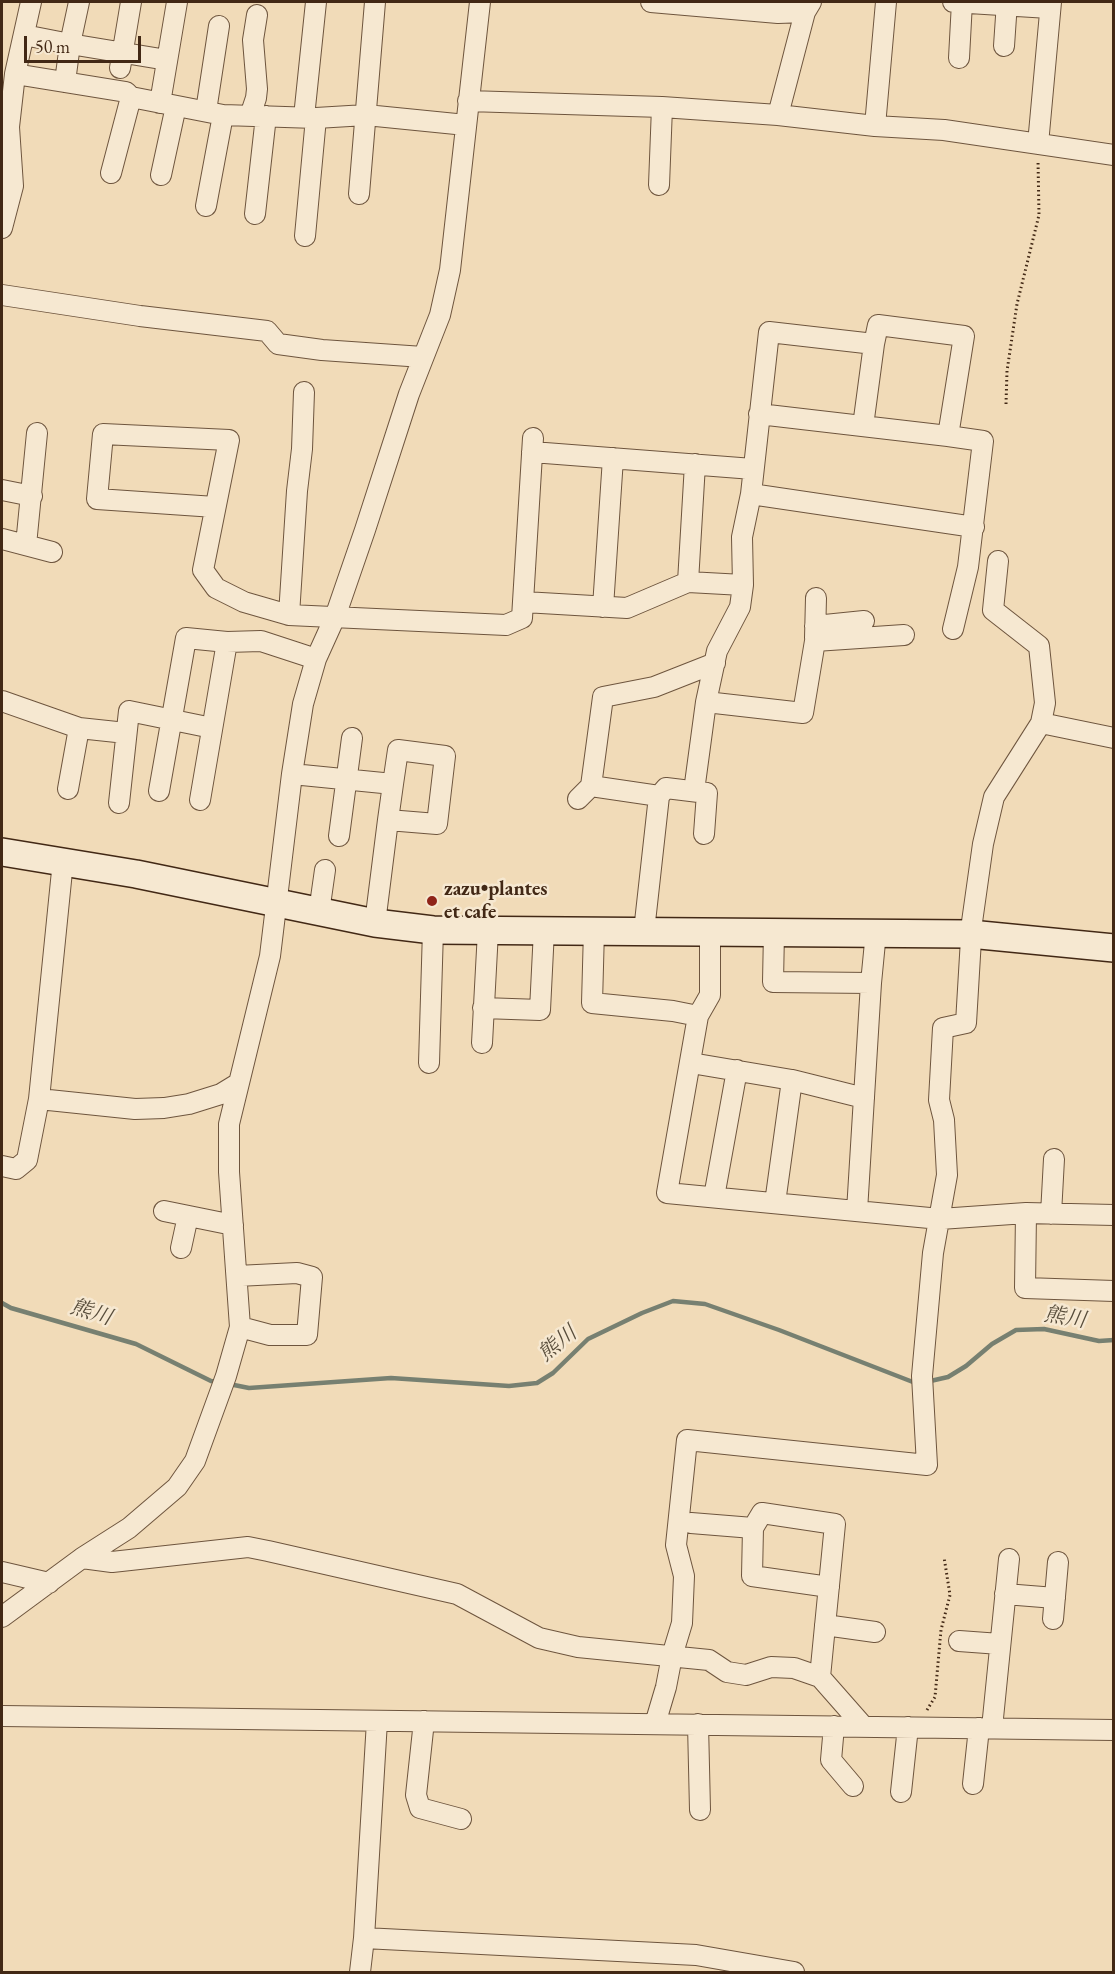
<!DOCTYPE html>
<html>
<head>
<meta charset="utf-8">
<style>
  body { margin:0 }
  #map { position:relative; width:1115px; height:1974px; overflow:hidden; background:#f1dbb8; font-family:"EB Garamond",serif }
  canvas { display:block }
  .frame { position:absolute; inset:0; border:3px solid #422815; pointer-events:none }
  .scale { position:absolute; left:24px; top:36px; width:117px; height:27px; box-sizing:border-box; border:3px solid #422815; border-top:0; padding-left:8px; font-size:18px; line-height:21px; white-space:nowrap; color:#422815; -webkit-text-stroke:4px #f6e8d1; paint-order:stroke }
</style>
</head>
<body>
<div id="map">
<canvas width="1115" height="1974"></canvas>
<div class="frame"></div>
<div class="scale">50 m</div>
</div>
<script>
const ctx = document.querySelector('canvas').getContext('2d');
ctx.lineJoin = 'round';
const shape = rows => new Path2D(rows.map(r => 'M' + r).join(''));
function stroke(path, color, width, dash) { ctx.strokeStyle = color; ctx.lineWidth = width; ctx.lineCap = dash ? 'butt' : 'round'; ctx.setLineDash(dash || []); ctx.stroke(path); }
function label(font, color, halo, rows, align = 'center') {
  ctx.font = font + ' "EB Garamond","Noto Serif JP",serif'; ctx.lineWidth = 5; ctx.setLineDash([]); ctx.textBaseline = 'middle'; ctx.strokeStyle = halo; ctx.fillStyle = color; for (const [text, x, y, turn = 0] of rows) {
    ctx.save(); ctx.translate(x, y); ctx.rotate((+turn || 0) * Math.PI / 180); ctx.textAlign = isNaN(turn) ? turn : align; if (halo) ctx.strokeText(text, 0, 0); ctx.fillText(text, 0, 0); ctx.restore();
  }
}
const stream = shape([
  [2,1303,11,1308,136,1344,211,1381,218,1382],
  [926,1382,948,1377,966,1366,992,1344,1016,1330,1044,1329,1099,1341,1114,1340],
  [229,1384,249,1388,391,1378,509,1386,537,1383,553,1373,588,1339,642,1313,673,1301,705,1304,779,1330,918,1384]
]);
const path = shape([
  [1006,404,1007,371,1017,304,1039,215,1038,160],
  [927,1710,935,1697,941,1630,950,1595,944,1557]
]);
const street = shape([
  [651,2,778,13,805,12,811,2],
  [953,2,1049,8],
  [24,35,70,44,167,60],
  [1004,46,1007,2],
  [959,58,962,2],
  [120,68,131,2],
  [15,74,126,92,131,97,223,115,316,118,366,115,466,125],
  [65,82,70,44,79,2],
  [468,101,662,107,778,115,875,126,944,130,1114,155],
  [160,103,177,2],
  [206,111,219,26],
  [778,115,805,12],
  [250,116,256,98,257,89,253,40,257,15],
  [304,117,316,2],
  [875,126,886,2],
  [1038,144,1051,2],
  [111,173,131,97],
  [161,175,176,106],
  [659,185,662,107],
  [359,194,375,2],
  [206,206,223,115],
  [255,214,266,116],
  [2,228,13,186,9,127,15,74,31,2],
  [305,236,316,118],
  [2,295,140,316,267,331,278,344,322,350,423,357],
  [759,414,948,436],
  [863,426,874,344],
  [532,452,753,469],
  [2,490,32,496],
  [751,494,974,527],
  [215,507,97,499,103,434,229,440,203,570,216,588,244,602,289,615,506,625,522,618,533,438],
  [2,539,52,552],
  [26,545,37,433],
  [688,582,743,585],
  [524,602,627,608,688,582,695,464],
  [603,607,613,458],
  [289,615,297,491,302,449,304,392],
  [815,626,864,621],
  [815,638,816,598],
  [2,701,79,728,126,733],
  [706,702,803,713,815,641,904,635],
  [1041,723,1114,738],
  [292,774,393,784],
  [591,786,603,697,654,687,715,663],
  [68,789,79,728],
  [159,791,186,638,227,642,261,641,316,659],
  [694,791,706,702,717,651,740,607,743,585,742,537,751,494,769,332,874,344,878,325,964,336,948,436,983,441,968,567,953,629],
  [578,799,591,786,659,796,666,788,707,793,704,834],
  [200,800,227,642],
  [119,803,129,711,212,728],
  [339,836,352,738],
  [319,912,325,870],
  [375,923,388,820,393,784,398,750,445,756,437,824,388,820],
  [594,930,592,1003,673,1011,698,1016],
  [644,931,659,796],
  [710,931,710,995,698,1016,667,1193,940,1219,1026,1213,1114,1215],
  [774,932,773,982,871,983],
  [483,1008,540,1010,544,930],
  [482,1043,488,931],
  [429,1063,433,930],
  [691,1063,792,1080,864,1098],
  [39,1099,135,1109,164,1108,189,1104,221,1094,239,1083],
  [2,1166,16,1169,27,1160,39,1099,63,861],
  [714,1197,737,1070],
  [775,1203,792,1080],
  [164,1211,233,1225],
  [857,1211,871,983,876,932],
  [1026,1213,1025,1288,1114,1291],
  [1051,1214,1054,1159],
  [181,1248,188,1216],
  [237,1276,297,1273,312,1277,307,1335,270,1335,240,1327],
  [691,1523,753,1528,762,1513,835,1524,820,1677,864,1727],
  [753,1528,752,1576,829,1587],
  [82,1558,112,1562,248,1547,268,1551,457,1594,539,1638,578,1647,709,1660,727,1672,746,1675,771,1667,794,1668,820,1677],
  [2,1572,49,1583],
  [1005,1594,1055,1598],
  [2,1617,82,1558,129,1528,177,1487,195,1461,226,1376,240,1327,229,1172,229,1124,270,956,292,774,303,704,316,659,335,617,365,530,409,394,440,315,450,270,480,2],
  [1053,1619,1058,1562],
  [825,1625,875,1632],
  [959,1641,1000,1644],
  [2,1716,1114,1730],
  [424,1721,416,1795,420,1808,461,1819],
  [655,1724,666,1687,672,1656,682,1623,684,1576,676,1545,687,1440,927,1465,922,1376,933,1253,947,1175,944,1120,939,1100,943,1028,966,1023,972,922,983,844,994,797,1041,723,1045,703,1039,646,993,610,998,561],
  [698,1724,700,1810],
  [834,1726,831,1760,853,1786],
  [992,1728,1009,1559],
  [973,1784,979,1728],
  [901,1792,908,1727],
  [364,1938,696,1955,794,1972],
  [360,1972,364,1938,377,1721]
]);
const secondary = shape([
  [2,852,136,874,375,923,433,930,970,934,1114,948]
]);
const markers = [
  [432,901,6,"#8f2418"]
];
const poiNames = [
  ["zazu•plantes",444,890],
  ["et cafe",444,913]
];
const waterNames = [
  ["熊川",91,1313,17],
  ["熊川",1065,1318,9],
  ["熊川",558,1344,-39]
];
stroke(stream, '#778071', 4.5);
stroke(street, '#6e553e', 22);
stroke(secondary, '#422815', 30);
stroke(path, '#422815', 3, [1.5, 3]);
stroke(street, '#f6e8d1', 20);
stroke(secondary, '#f6e8d1', 27);
for (const [x, y, r, color] of markers) { const dot = new Path2D(); dot.arc(x, y, r, 0, 2 * Math.PI); ctx.fillStyle = color; ctx.fill(dot); stroke(dot, '#f6e8d1', 2); }
label('bold 20px', '#422815', '#f6e8d1', poiNames, 'left');
label('italic 21px', '#584d3b', '#f6e8d1', waterNames);
</script>
</body>
</html>
